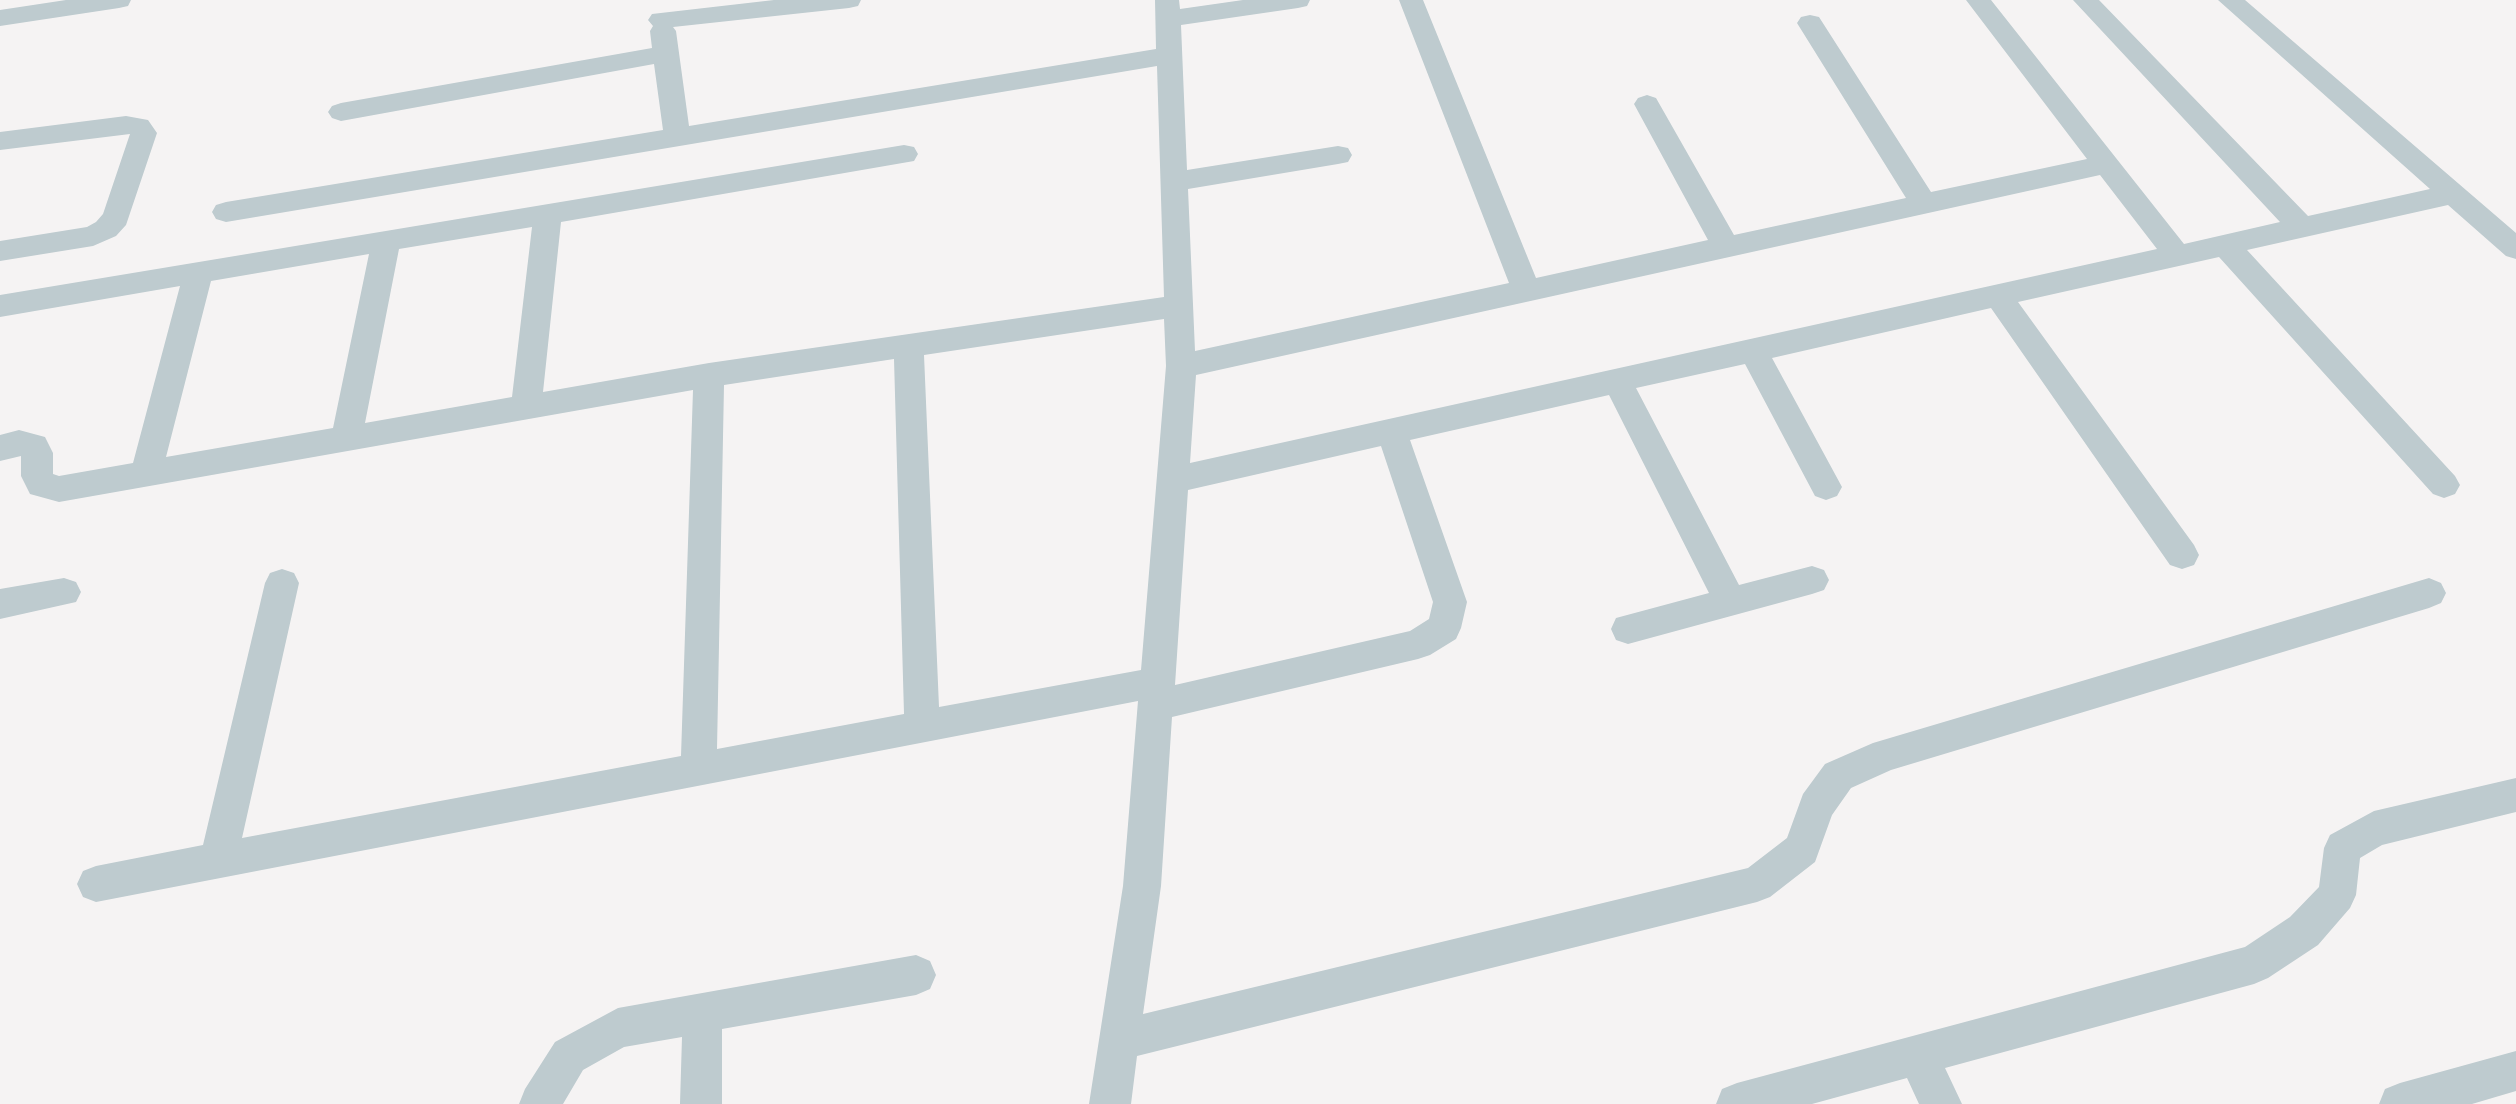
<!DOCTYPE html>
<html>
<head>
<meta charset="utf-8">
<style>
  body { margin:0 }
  canvas { display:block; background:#f5f3f3 }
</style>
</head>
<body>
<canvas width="2516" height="1104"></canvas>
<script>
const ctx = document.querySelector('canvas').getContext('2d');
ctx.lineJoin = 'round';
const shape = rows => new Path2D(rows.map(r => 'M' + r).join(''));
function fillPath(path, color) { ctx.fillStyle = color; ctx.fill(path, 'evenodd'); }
const street = shape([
  [66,0,131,0,128,6,119,8,0,26,0,10,66,0],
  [774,0,861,0,858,6,849,8,673,27,676,31,689,126,1156,49,1155,0,1179,0,1180,9,1243,0,1310,0,1307,6,1298,8,1181,25,1187,170,1338,146,1348,148,1352,155,1348,162,1338,164,1188,189,1195,351,1509,283,1399,0,1423,0,1536,278,1708,240,1634,104,1638,98,1647,95,1656,98,1734,235,1906,198,1797,23,1801,17,1810,15,1819,17,1931,192,2087,159,1966,0,1991,0,2184,244,2280,222,2073,0,2099,0,2308,216,2430,189,2218,0,2245,0,2516,233,2516,259,2506,256,2448,205,2247,250,2455,476,2460,485,2455,494,2444,498,2433,494,2219,257,2018,302,2194,545,2199,555,2194,565,2182,569,2170,565,1991,308,1772,358,1842,487,1837,496,1826,500,1815,496,1745,364,1636,388,1739,585,1812,566,1824,570,1829,580,1824,590,1812,594,1628,644,1616,640,1611,629,1616,618,1709,593,1609,395,1410,440,1467,602,1461,628,1456,639,1430,655,1418,659,1172,717,1161,886,1143,1014,1748,868,1787,838,1803,794,1825,764,1873,743,2429,578,2441,583,2446,593,2441,603,2429,608,1891,770,1851,788,1832,815,1815,862,1770,897,1757,902,1137,1056,1131,1104,1089,1104,1123,886,1138,701,96,902,83,897,77,884,83,871,96,866,203,845,265,583,270,573,282,569,294,573,299,583,242,838,681,756,693,390,59,502,30,494,21,476,21,456,0,461,0,435,19,430,45,437,53,453,53,474,59,476,133,463,180,286,0,317,0,295,904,145,914,147,918,154,914,161,561,222,543,392,709,363,1164,297,1157,66,226,222,216,219,212,212,216,205,226,202,663,130,654,64,341,121,332,118,328,112,332,106,341,103,652,48,650,31,653,26,648,20,652,14,774,0],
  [2100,175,2157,249,1190,463,1196,375,2100,175],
  [532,227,512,397,365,423,399,249,532,227],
  [369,254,333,428,166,457,211,281,369,254],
  [1164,319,1166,366,1141,670,939,707,924,355,1164,319],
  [894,359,904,714,717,749,724,385,894,359],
  [1381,446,1433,602,1429,619,1410,631,1175,685,1188,490,1381,446],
  [126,116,148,120,157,133,126,225,116,236,93,246,0,261,0,241,87,227,96,222,103,214,130,134,0,150,0,132,126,116],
  [64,578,76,582,81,592,76,602,0,619,0,589,64,578],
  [2516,778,2516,812,2382,845,2360,858,2356,895,2350,908,2318,945,2268,978,2254,984,1945,1068,1962,1104,1919,1104,1907,1078,1812,1104,1716,1104,1722,1089,1737,1083,2245,947,2290,917,2319,887,2324,848,2330,835,2374,811,2516,778],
  [916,955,930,961,936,975,930,989,916,995,722,1029,722,1104,680,1104,682,1037,624,1047,583,1070,563,1104,519,1104,525,1089,555,1042,618,1008,916,955],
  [2516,1051,2516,1091,2472,1104,2379,1104,2385,1089,2400,1083,2516,1051]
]);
fillPath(street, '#becbcf');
</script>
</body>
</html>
